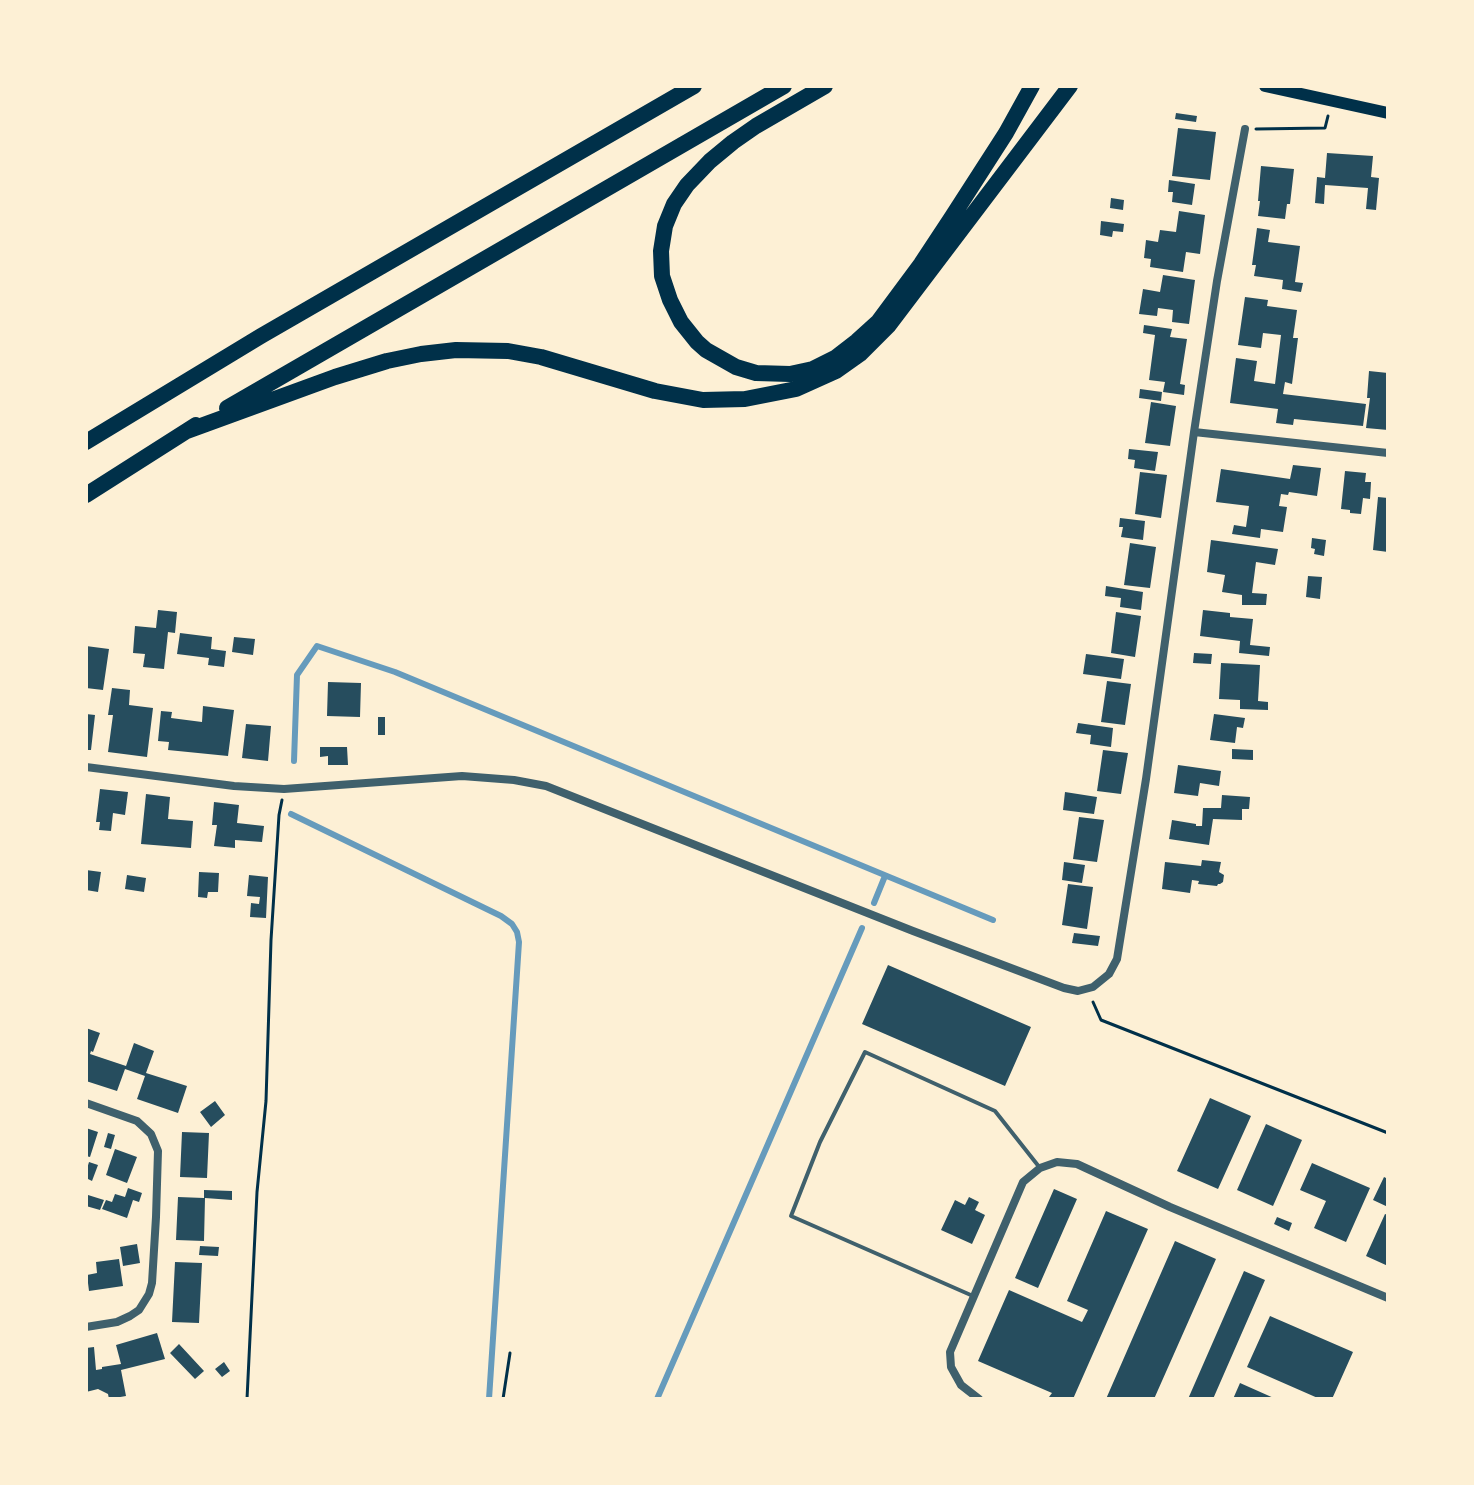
<!DOCTYPE html>
<html>
<head>
<meta charset="utf-8">
<style>
  body { margin:0 }
  #map { position:relative; width:1474px; height:1485px; overflow:hidden; background:#fdf0d5; font-family:Roboto,sans-serif }
  canvas { display:block }
  .frame { position:absolute; inset:0; border:88px solid #fdf0d5; pointer-events:none }
</style>
</head>
<body>
<div id="map">
<canvas width="1474" height="1485"></canvas>
<div class="frame"></div>
</div>
<script>
const ctx = document.querySelector('canvas').getContext('2d');
ctx.lineJoin = 'round';
const shape = rows => new Path2D(rows.map(r => 'M' + r).join(''));
function stroke(path, color, width, dash) { ctx.strokeStyle = color; ctx.lineWidth = width; ctx.lineCap = dash ? 'butt' : 'round'; ctx.setLineDash(dash || []); ctx.stroke(path); }
function fillPath(path, color) { ctx.fillStyle = color; ctx.fill(path, 'evenodd'); }
const stream = shape([
  [294,761,297,675,317,646,395,672,993,920],
  [291,814,501,916,512,924,517,932,519,942,489,1399],
  [874,903,885,876],
  [657,1399,862,928]
]);
const building = shape([
  [1176,113,1197,116,1196,122,1175,119],
  [1178,128,1216,132,1210,180,1172,176],
  [1327,153,1373,156,1371,177,1379,178,1376,210,1366,209,1368,188,1325,185,1324,204,1315,203,1317,177,1325,178],
  [1261,166,1294,169,1290,204,1287,204,1285,219,1258,216,1260,201,1258,201],
  [1169,180,1195,184,1192,205,1172,202,1173,192,1168,192],
  [1111,198,1124,200,1123,210,1110,208],
  [1179,211,1205,215,1200,254,1186,252,1183,272,1150,267,1151,259,1144,258,1146,240,1158,242,1160,230,1176,232],
  [1101,221,1124,224,1123,232,1113,231,1112,237,1100,235],
  [1257,228,1270,230,1268,242,1300,246,1295,282,1303,283,1301,292,1282,289,1283,280,1254,276,1256,265,1252,265],
  [1163,275,1195,280,1189,324,1172,322,1173,310,1158,308,1157,316,1139,314,1143,289,1160,292],
  [1245,297,1268,300,1267,306,1297,310,1293,338,1298,338,1292,384,1285,382,1283,394,1366,404,1363,426,1294,419,1293,425,1276,423,1278,409,1230,403,1236,358,1257,361,1254,381,1275,384,1281,335,1263,333,1261,348,1238,345],
  [1144,325,1172,329,1170,337,1187,339,1180,384,1185,385,1184,395,1163,392,1165,382,1149,380,1155,335,1143,333],
  [1369,371,1388,373,1388,430,1366,428,1370,398,1367,398],
  [1140,389,1162,392,1161,401,1139,398],
  [1151,402,1176,406,1170,446,1145,443],
  [1129,449,1158,452,1155,471,1134,468,1135,460,1128,459],
  [1293,465,1321,468,1317,496,1289,492,1288,495,1281,494,1279,506,1287,507,1283,532,1261,529,1260,538,1232,534,1234,525,1246,527,1249,506,1216,502,1221,469,1290,479],
  [1345,471,1366,473,1365,482,1371,482,1370,499,1363,498,1361,514,1350,513,1350,510,1341,509],
  [1140,472,1167,475,1161,518,1135,514],
  [1378,497,1388,498,1388,552,1373,550],
  [1120,518,1145,521,1143,540,1121,537,1123,527,1119,527],
  [1312,538,1326,540,1324,556,1314,554,1315,549,1311,548],
  [1211,540,1278,549,1275,565,1256,562,1252,593,1267,594,1266,605,1242,605,1242,595,1222,592,1225,575,1207,572],
  [1130,543,1156,547,1150,588,1124,585],
  [1308,576,1322,577,1320,599,1306,597],
  [1106,586,1143,592,1141,610,1120,607,1121,598,1105,596],
  [158,610,177,612,175,633,168,632,164,669,143,667,145,654,133,653,135,626,156,628],
  [1203,610,1230,613,1230,617,1253,619,1250,645,1270,647,1269,656,1239,653,1240,641,1200,636],
  [1116,612,1141,616,1135,657,1111,653],
  [180,633,212,637,211,649,226,651,224,667,208,665,209,658,177,654],
  [234,637,255,639,253,655,232,652],
  [86,646,109,649,103,690,86,688],
  [1194,653,1212,654,1211,664,1193,663],
  [1086,654,1124,659,1121,679,1083,674],
  [1221,663,1260,665,1258,701,1268,702,1268,710,1240,709,1240,700,1219,699],
  [1107,681,1131,684,1125,725,1101,722],
  [328,682,361,683,360,717,327,716],
  [112,688,130,690,129,705,153,708,147,757,108,752,113,715,108,715],
  [203,706,234,710,228,756,168,750,169,742,158,741,161,711,172,712,171,718,202,722],
  [86,714,95,715,91,750,86,750],
  [1214,714,1245,718,1243,728,1237,727,1235,743,1210,740],
  [378,717,385,717,385,735,378,735],
  [1078,723,1113,728,1111,747,1090,744,1091,735,1076,733],
  [246,724,271,726,268,761,242,758],
  [320,747,347,747,348,765,328,765,328,756,320,757],
  [1232,749,1253,750,1253,760,1232,759],
  [1103,750,1128,753,1121,794,1097,791],
  [1178,765,1221,771,1219,786,1200,783,1198,796,1174,793],
  [100,789,128,792,125,815,113,813,111,831,99,830,100,822,96,822],
  [1065,792,1097,797,1094,814,1063,810],
  [146,794,170,797,168,819,193,821,191,848,141,844],
  [1222,795,1250,797,1249,809,1242,809,1242,820,1213,819,1209,845,1169,839,1172,820,1196,824,1196,826,1202,826,1203,808,1221,808],
  [214,802,239,805,237,823,264,826,262,842,235,840,235,848,214,846,217,825,212,825],
  [1079,817,1104,820,1097,862,1073,859],
  [1202,860,1221,862,1219,872,1224,875,1223,882,1220,884,1218,884,1217,886,1198,884,1199,881,1192,880,1190,893,1162,889,1165,862,1201,866],
  [1064,862,1085,865,1082,883,1062,880],
  [86,870,101,872,98,892,86,890],
  [199,872,219,873,218,892,208,892,207,898,198,897],
  [127,875,146,878,144,892,125,889],
  [249,875,268,877,266,918,250,917,251,903,259,904,260,897,247,896],
  [1068,884,1093,887,1087,929,1062,925],
  [1074,933,1100,936,1098,946,1072,943],
  [888,965,1031,1027,1005,1086,862,1024],
  [86,1028,100,1033,93,1052,91,1051,90,1054,126,1066,134,1043,154,1051,146,1073,187,1086,178,1113,137,1099,145,1076,125,1069,117,1091,86,1081],
  [1210,1098,1251,1116,1218,1189,1177,1171],
  [215,1101,225,1115,211,1127,200,1112],
  [1266,1124,1302,1140,1273,1206,1237,1190],
  [86,1128,98,1132,90,1157,86,1156],
  [182,1132,209,1133,207,1178,180,1177],
  [108,1133,115,1135,111,1149,104,1147],
  [115,1149,137,1157,127,1183,106,1175],
  [89,1162,98,1165,92,1181,86,1178,86,1172],
  [1312,1163,1370,1188,1346,1242,1314,1228,1326,1201,1300,1190],
  [1384,1177,1388,1179,1388,1207,1373,1200],
  [128,1188,142,1193,139,1202,133,1200,127,1218,102,1209,106,1200,112,1202,115,1194,125,1197],
  [1054,1189,1077,1199,1038,1288,1015,1278],
  [204,1190,232,1191,232,1200,205,1198,204,1241,176,1240,178,1197,204,1198],
  [88,1195,104,1200,100,1210,86,1206],
  [969,1197,979,1202,975,1210,985,1215,972,1244,941,1230,955,1200,965,1205],
  [1106,1211,1148,1229,1073,1399,1053,1399,1049,1397,1052,1393,978,1361,1009,1290,1082,1322,1088,1310,1067,1301],
  [1385,1214,1388,1215,1388,1266,1366,1256],
  [1277,1217,1292,1223,1289,1231,1274,1224],
  [1175,1241,1216,1259,1154,1399,1106,1399],
  [137,1244,140,1263,123,1266,120,1247],
  [200,1246,219,1247,218,1256,199,1255],
  [119,1259,123,1286,89,1291,87,1275,97,1273,96,1262],
  [175,1262,202,1263,199,1323,172,1322],
  [1244,1271,1265,1280,1213,1399,1188,1399],
  [1270,1316,1353,1352,1332,1399,1320,1399,1247,1367],
  [157,1333,165,1359,121,1370,126,1396,109,1399,108,1394,98,1389,86,1392,86,1348,94,1347,96,1370,102,1369,102,1367,121,1364,116,1345],
  [179,1344,204,1371,195,1379,170,1353],
  [224,1362,230,1371,222,1377,215,1369],
  [1240,1383,1276,1399,1233,1399]
]);
const path = shape([
  [1256,129,1325,128,1328,116],
  [1093,1002,1101,1020,1388,1133],
  [247,1399,257,1192,266,1101,271,940,279,815,282,800],
  [503,1399,510,1353]
]);
const service = shape([
  [973,1296,791,1216,820,1142,865,1052,995,1111,1040,1168]
]);
const minor = shape([
  [1194,432,1388,453],
  [86,767,234,786,284,789,462,776,514,780,546,786,913,931,1064,988,1078,991,1093,987,1109,974,1117,959,1146,779,1194,432,1217,281,1245,129],
  [86,1103,137,1121,151,1134,158,1151,156,1217,152,1283,149,1294,139,1310,130,1316,117,1322,86,1327],
  [979,1399,961,1385,951,1367,950,1352,1023,1182,1040,1168,1057,1162,1077,1164,1170,1207,1388,1298]
]);
const secondary = shape([
  [1265,86,1388,113]
]);
const motorway = shape([
  [825,86,756,126,733,142,710,161,687,185,674,204,665,226,661,251,662,276,670,300,681,322,697,342,706,350,736,367,756,373,790,374,813,369,835,358,857,341,878,322,921,264,952,217,1006,133,1032,86],
  [227,408,784,86],
  [187,431,335,377,387,361,421,354,456,350,508,351,541,357,655,391,703,400,745,399,796,389,836,371,860,354,889,325,1070,86],
  [86,442,261,336,694,86],
  [86,495,196,425]
]);
stroke(stream, '#669bbc', 6);
fillPath(building, '#264d5e');
stroke(path, '#003049', 3);
stroke(service, '#3f606c', 4);
stroke(minor, '#3f606c', 8);
stroke(secondary, '#003049', 12);
stroke(motorway, '#003049', 16);
</script>
</body>
</html>
